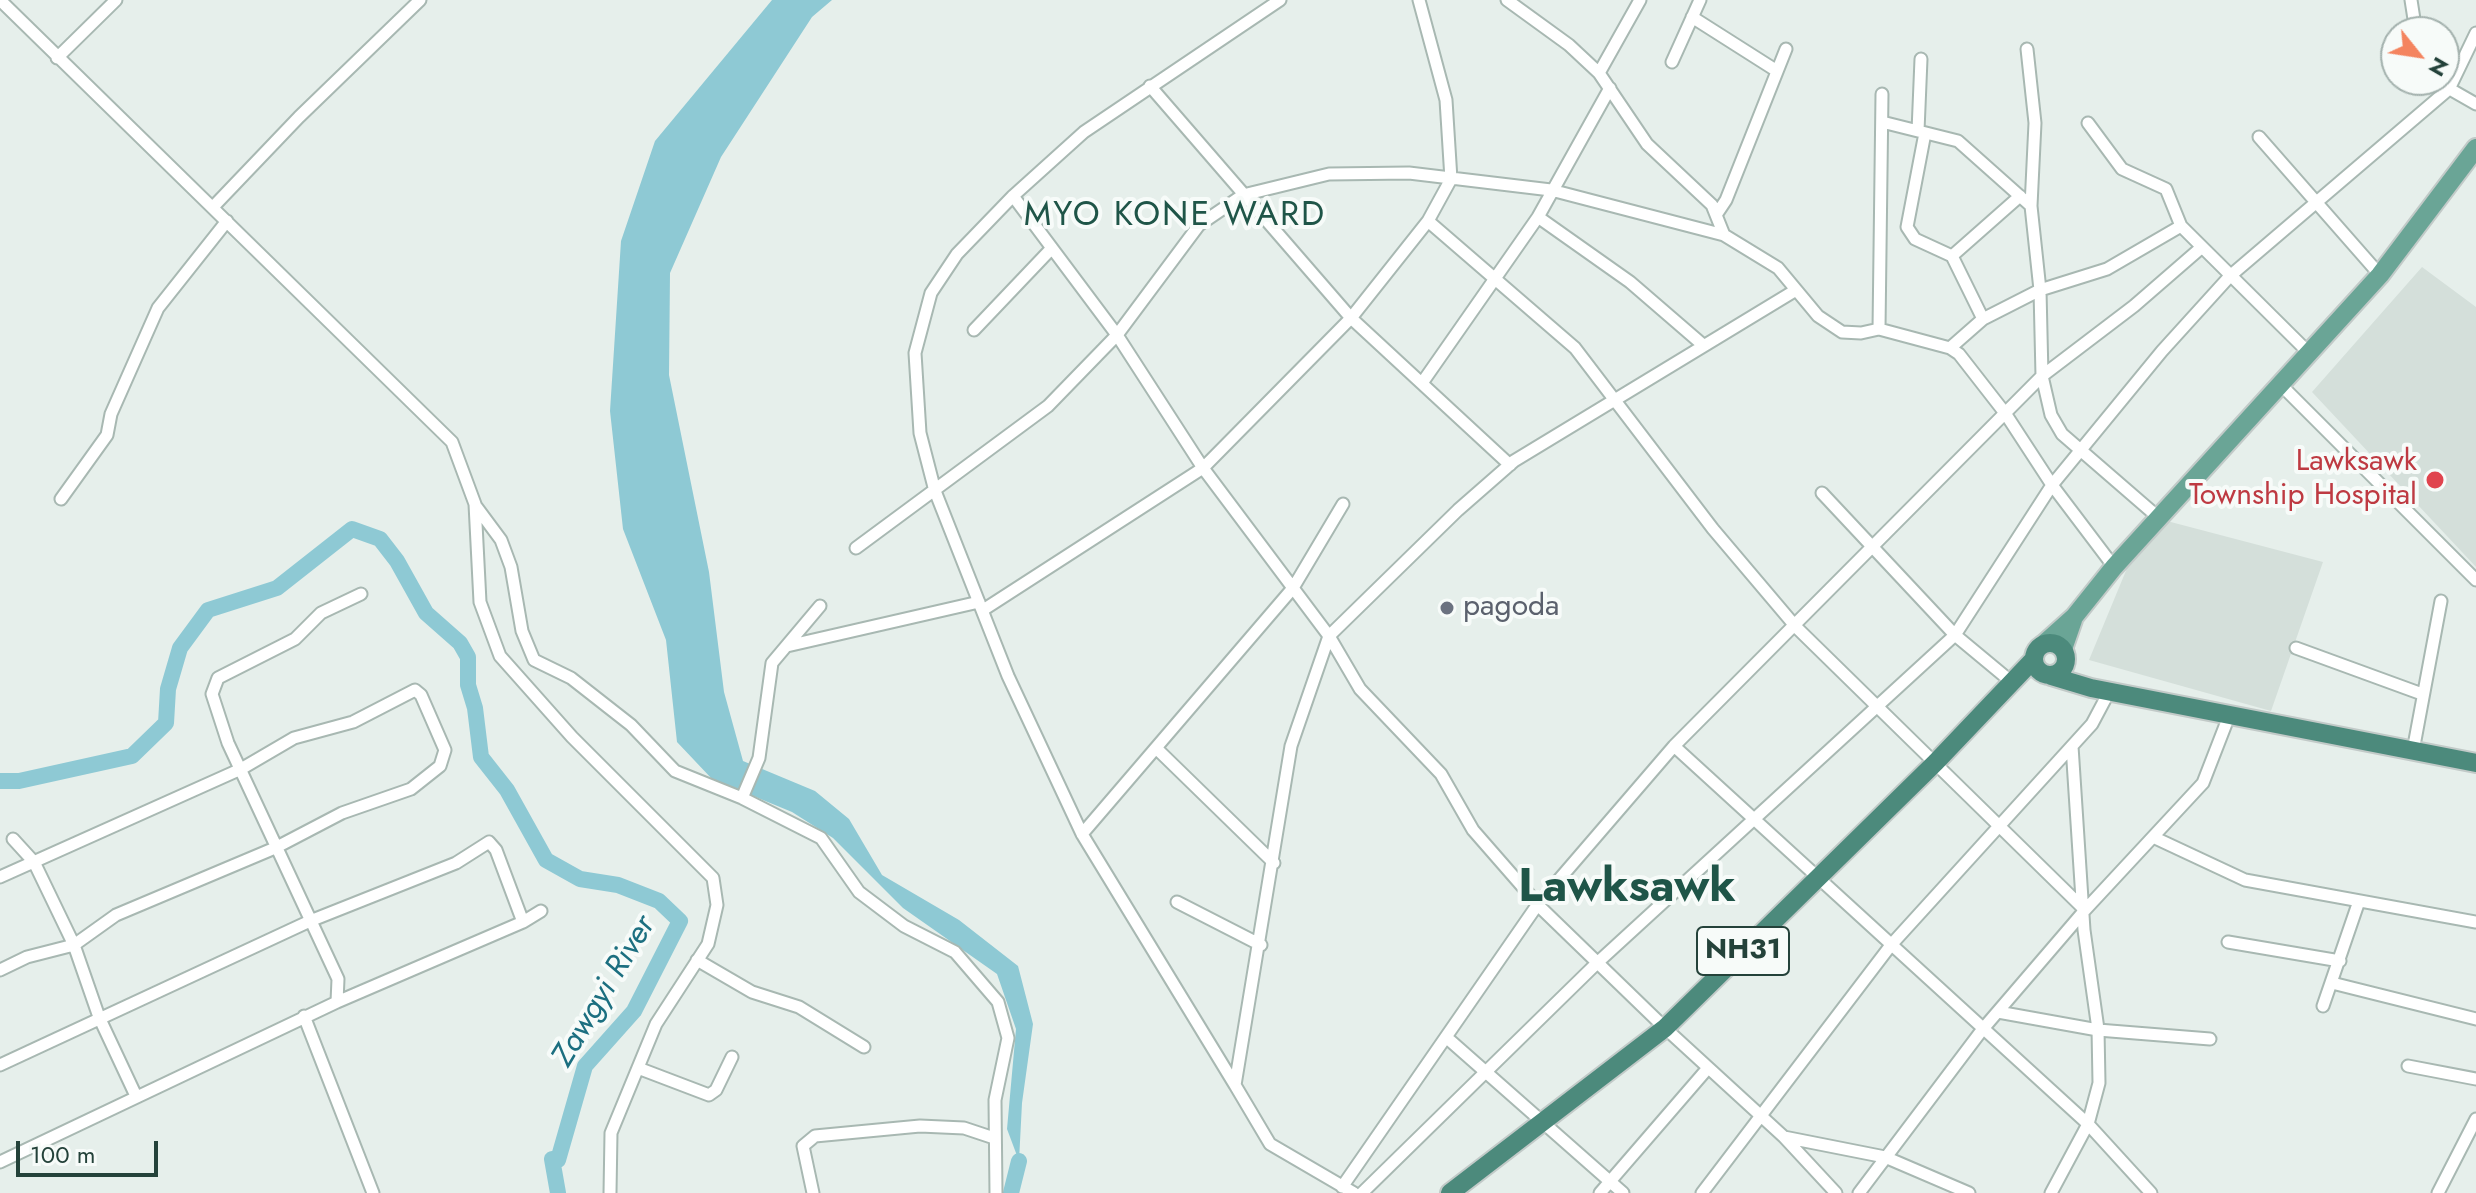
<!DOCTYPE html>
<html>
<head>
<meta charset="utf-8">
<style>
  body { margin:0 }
  #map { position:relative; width:2476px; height:1193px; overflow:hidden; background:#e6efeb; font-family:Jost,sans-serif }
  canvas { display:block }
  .north { position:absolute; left:2380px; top:16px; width:80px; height:80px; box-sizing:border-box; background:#f7fbf9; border:2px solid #a3b1ad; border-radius:50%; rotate:120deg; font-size:22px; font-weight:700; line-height:32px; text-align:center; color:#24423a }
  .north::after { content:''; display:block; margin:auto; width:28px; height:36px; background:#f4845f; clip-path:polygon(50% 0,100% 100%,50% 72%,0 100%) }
  .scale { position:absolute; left:16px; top:1141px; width:142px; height:36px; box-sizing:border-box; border:4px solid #24423a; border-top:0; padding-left:10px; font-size:24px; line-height:28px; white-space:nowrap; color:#24423a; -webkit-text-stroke:6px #f7fbf9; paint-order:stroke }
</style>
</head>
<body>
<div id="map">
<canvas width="2476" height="1193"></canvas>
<div class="north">N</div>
<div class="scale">100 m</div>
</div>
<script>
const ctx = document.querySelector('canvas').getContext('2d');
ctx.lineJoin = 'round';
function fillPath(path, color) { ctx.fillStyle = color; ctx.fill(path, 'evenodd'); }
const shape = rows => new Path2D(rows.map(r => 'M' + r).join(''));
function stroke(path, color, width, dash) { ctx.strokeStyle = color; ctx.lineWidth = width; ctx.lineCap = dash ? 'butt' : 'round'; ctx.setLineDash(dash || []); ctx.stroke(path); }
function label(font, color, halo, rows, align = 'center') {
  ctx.font = font + ' Jost,sans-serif'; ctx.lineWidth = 8; ctx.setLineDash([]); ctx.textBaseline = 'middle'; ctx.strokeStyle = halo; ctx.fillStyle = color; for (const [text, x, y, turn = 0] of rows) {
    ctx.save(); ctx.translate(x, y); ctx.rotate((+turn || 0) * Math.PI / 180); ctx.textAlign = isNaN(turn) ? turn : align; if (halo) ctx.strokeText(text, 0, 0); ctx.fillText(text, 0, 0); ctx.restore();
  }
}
const built = shape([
  [2422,267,2476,307,2476,567,2312,392],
  [2167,521,2323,562,2271,711,2089,660,2130,561]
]);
const water = shape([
  [772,0,832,0,812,17,721,157,670,273,669,375,709,572,724,692,743,761,815,791,849,819,882,875,959,920,1018,966,1033,1024,1022,1103,1019,1161,1007,1129,1016,1029,997,974,903,908,833,838,792,812,712,779,677,742,666,640,623,529,610,411,621,241,655,141]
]);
const river = shape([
  [0,781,19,781,132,756,166,723,168,689,180,648,208,610,277,588,352,529,380,539,397,561,426,613,460,643,468,657,468,685,475,708,481,757,507,790,546,860,580,879,618,885,659,901,680,921,634,1011,585,1066,558,1160,552,1159,558,1193],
  [1011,1193,1019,1161]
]);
const minor = shape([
  [0,0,452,442,475,504,480,602,500,656,572,737,713,878,717,905,708,944,656,1024,611,1133,610,1193],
  [1507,0,1569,45,1599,73,1647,144,1712,205,1724,235],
  [2411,0,2416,32],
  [1692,17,1777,71],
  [2027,49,2035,123,2031,206,2040,290,2042,376,2051,415,2062,434,2159,518],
  [57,58,116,0],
  [1672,62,1700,0],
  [1599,73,1640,0],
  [2434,80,2476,104],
  [1150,86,1351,318,1510,465],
  [1882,122,1958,141,2031,206],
  [2088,123,2122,169,2166,189,2181,226,2308,352],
  [1918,131,1921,59],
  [1925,133,1907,227,1915,239,1952,256,1983,319],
  [2259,137,2380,275],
  [1013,196,1117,335,1203,468,1329,636,1360,689,1441,774,1473,830,1542,909,1665,1028,1784,1137,1885,1157,1969,1193],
  [213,207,299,117,420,0],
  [1716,215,1726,200,1786,49],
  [1538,217,1630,282,1703,345],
  [1428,221,1575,348,1713,529,1796,627,2085,910],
  [1952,256,2020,196],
  [1879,329,1882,94],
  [974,330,1052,248],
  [1950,348,1983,319,2040,290,2107,269,2181,226],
  [1422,383,1538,217,1610,88],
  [2280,384,2476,580],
  [1822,493,1955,635,2014,684],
  [61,499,107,435,111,414,158,308,227,221],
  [475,505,501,540,511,567,522,631,534,660,571,678,631,725,675,771,742,798,821,838,859,892,904,926,955,952,998,1002,1008,1038,995,1100,996,1193],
  [856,548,1048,406,1117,335,1199,225,1243,195,1329,174,1409,173,1551,190,1724,235,1778,268,1818,316,1842,332,1861,333,1879,329,1950,348,1959,354,2005,413,2052,485,2114,567],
  [983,610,1203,468,1351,318,1428,221,1451,179,1446,100,1419,0],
  [787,646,979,602],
  [2296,648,2422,694],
  [1674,746,2088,1124,2151,1193],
  [1156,748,1274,863],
  [2413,751,2441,601],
  [742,798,759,758,772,663,820,606],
  [1082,834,1293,588,1343,504],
  [2153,837,2245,880,2476,922],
  [13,839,34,862,74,945,99,1017,136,1096],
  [0,877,241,769,294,738,353,722,415,690,421,695,445,750,440,766,411,789,342,813,275,848,116,915,74,945,27,957,0,970],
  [1177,902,1261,945],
  [2228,942,2340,961],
  [697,960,752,992,799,1007,864,1047],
  [2332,983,2476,1019],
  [337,1002,523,922,541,911],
  [2323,1006,2359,901],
  [1998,1012,2098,1030,2210,1039],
  [304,1016,373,1193],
  [1446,1037,1623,1193],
  [0,1065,310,921,456,863,489,842,496,850,523,922],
  [2408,1066,2476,1079],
  [638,1068,709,1095,716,1090,732,1057],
  [1235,1085,1082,834,1008,676,935,491,920,433,915,353,931,293,957,254,1013,196,1084,132,1280,0],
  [1784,1137,1836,1193],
  [0,1162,337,1002,338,979,228,743,212,694,218,678,295,639,321,613,361,594],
  [1342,1187,1538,904,1674,746,2042,376,2134,306,2202,247],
  [813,1193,803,1146,815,1136,920,1126,964,1128,994,1138],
  [1354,1193,1270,1144,1235,1085,1291,746,1329,636,1458,510,1514,461,1796,290],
  [1362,1193,1597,963,1955,635,2052,485,2162,351,2230,276,2449,89,2476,33],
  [1600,1193,1708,1068],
  [1702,1193,1891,945,2092,724,2109,692],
  [1859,1193,1982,1030,2085,910,2203,783,2229,716],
  [2051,1193,2088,1124,2099,1083,2098,1029,2084,930,2072,746],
  [2438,1193,2476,1119]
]);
const primary = shape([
  [2045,643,2074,617,2114,567,2380,275,2476,148],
  [2063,649,2073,620]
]);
const trunk = shape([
  '2034 659a16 16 0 1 1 32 0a16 16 0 1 1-32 0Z',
  [2051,676,2091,688,2476,763],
  [1450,1193,1665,1028,1936,762,2034,659]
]);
const markers = [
  [2435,480,10,"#e0444e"],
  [1447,608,8,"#6b7280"]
];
const shields = [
  [1743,951,92]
];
const shieldNames = [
  ["NH31",1743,951]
];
const healthNames = [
  ["Lawksawk",2417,463],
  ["Township Hospital",2417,497]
];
const worshipNames = [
  ["pagoda",1463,608]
];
const waterNames = [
  ["Zawgyi River",605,992,-59]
];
const quarterNames = [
  ["MYO KONE WARD",1175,217]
];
const townNames = [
  ["Lawksawk",1627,890]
];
fillPath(built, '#d4dfda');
fillPath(water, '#8ec9d4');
stroke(river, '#8ec9d4', 16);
stroke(minor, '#a8b8b2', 15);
stroke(primary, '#c2cac8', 22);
stroke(trunk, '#c2cac8', 22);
stroke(minor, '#fff', 11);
stroke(primary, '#6aa596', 18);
stroke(trunk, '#4c8a7c', 18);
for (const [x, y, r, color] of markers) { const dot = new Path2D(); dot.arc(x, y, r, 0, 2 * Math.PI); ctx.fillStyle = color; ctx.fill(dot); stroke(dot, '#f7fbf9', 3); }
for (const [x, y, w] of shields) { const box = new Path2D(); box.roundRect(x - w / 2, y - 24, w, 48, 6); ctx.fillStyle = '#f7fbf9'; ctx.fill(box); stroke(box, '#24423a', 2); }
label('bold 28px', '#24423a', null, shieldNames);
label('30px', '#be3a42', '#f7fbf9', healthNames, 'right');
label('30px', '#5b616d', '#f7fbf9', worshipNames, 'left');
label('italic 32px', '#1c6f80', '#f7fbf9', waterNames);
ctx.letterSpacing = '2px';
label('34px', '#1f5548', '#f7fbf9', quarterNames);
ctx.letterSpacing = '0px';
label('bold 46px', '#1f5548', '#f7fbf9', townNames);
</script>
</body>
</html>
